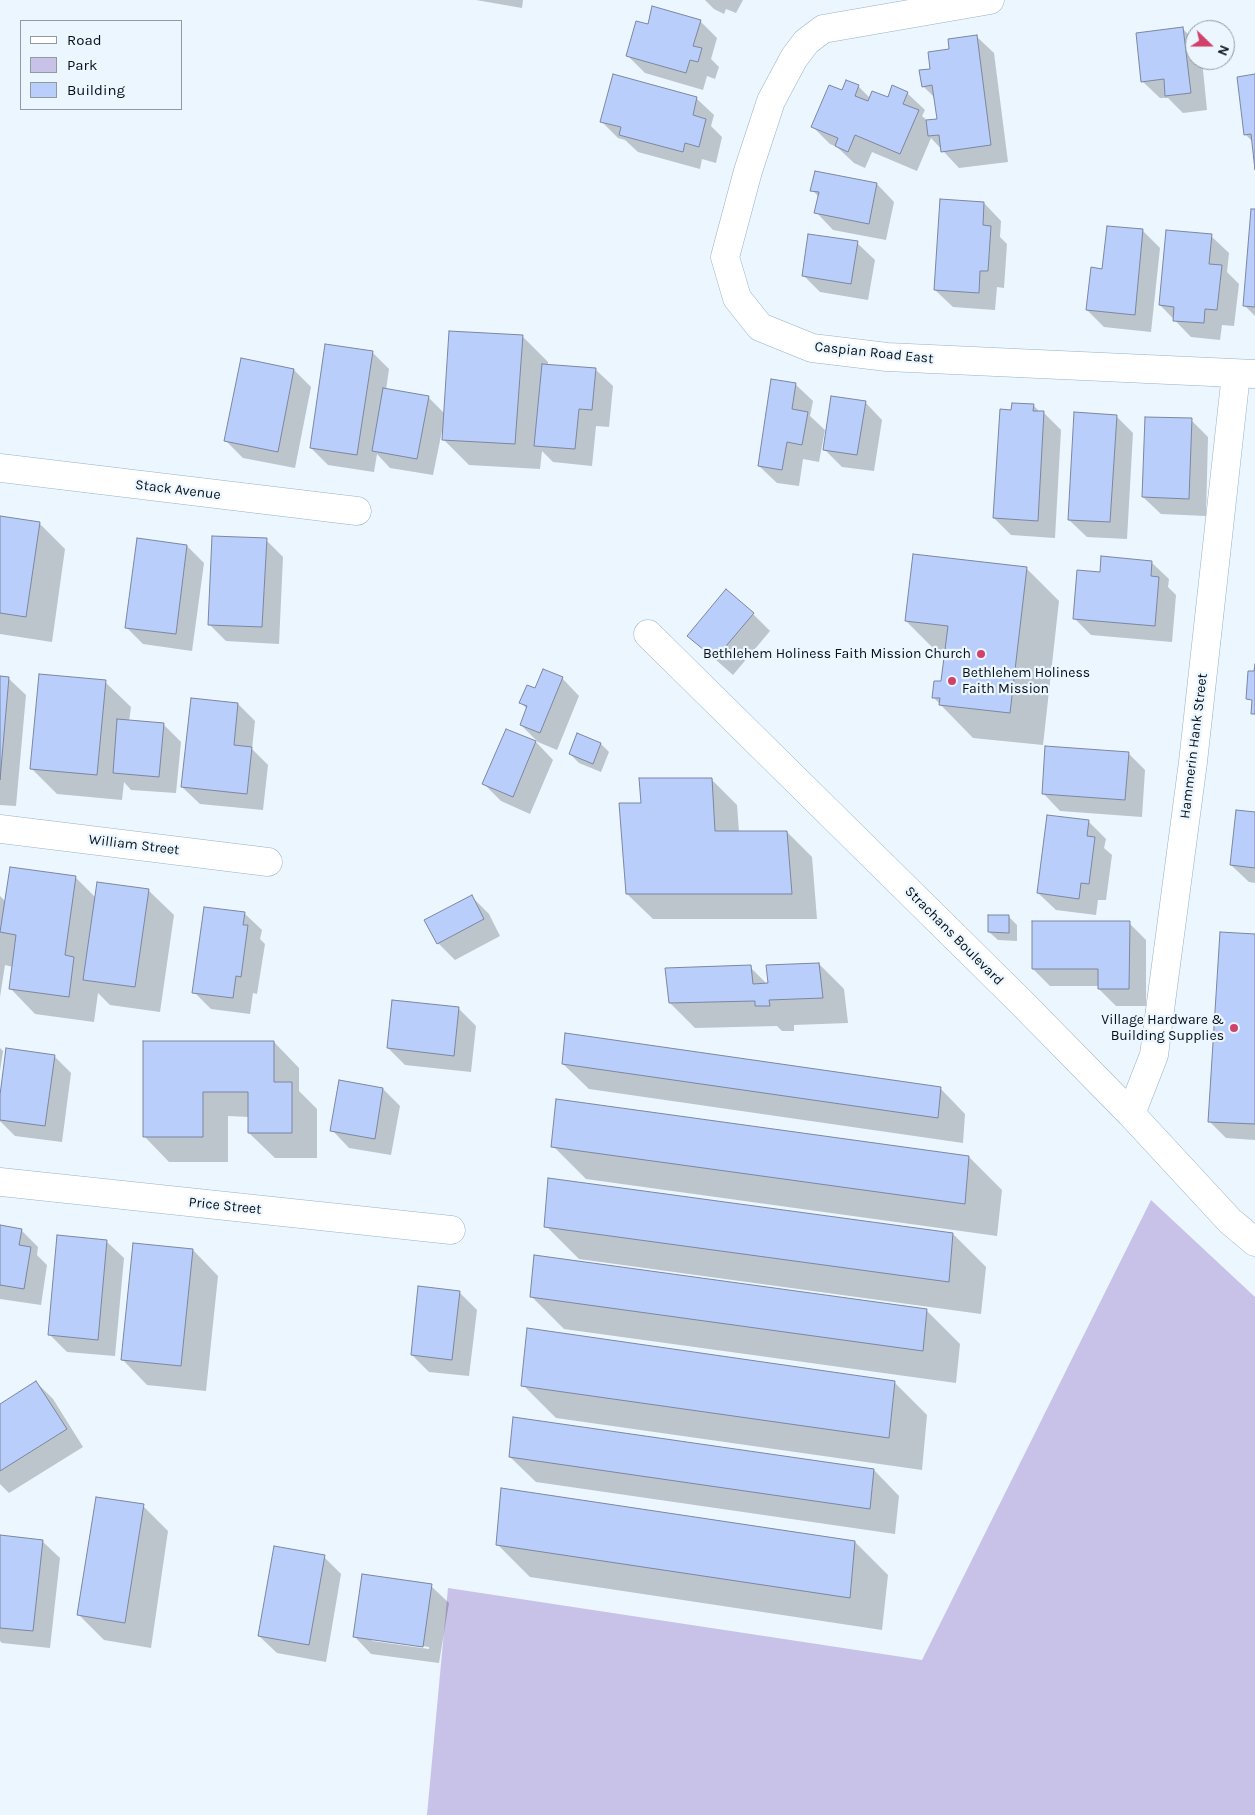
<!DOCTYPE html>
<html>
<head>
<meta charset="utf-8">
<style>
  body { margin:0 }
  #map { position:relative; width:1255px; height:1815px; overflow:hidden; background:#ebf6ff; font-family:Karla,sans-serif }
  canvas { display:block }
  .legend { position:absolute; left:20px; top:20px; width:162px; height:90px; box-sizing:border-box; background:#ebf6ff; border:1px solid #8f9aa2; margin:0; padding:6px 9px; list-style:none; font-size:15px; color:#060f16 }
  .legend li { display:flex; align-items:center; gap:10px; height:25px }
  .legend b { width:25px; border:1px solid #8f9aa2 }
  .north { position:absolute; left:1185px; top:20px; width:50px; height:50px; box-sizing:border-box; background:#ebf6ff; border:1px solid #8f9aa2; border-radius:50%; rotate:112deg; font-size:14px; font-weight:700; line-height:20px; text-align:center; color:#060f16 }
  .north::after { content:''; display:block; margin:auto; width:18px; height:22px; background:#d1426a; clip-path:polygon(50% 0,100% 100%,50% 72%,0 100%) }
</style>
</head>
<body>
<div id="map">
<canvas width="1255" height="1815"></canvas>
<ul class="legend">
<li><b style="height:6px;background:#fff"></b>Road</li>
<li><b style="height:14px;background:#c8c2e8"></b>Park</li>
<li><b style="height:14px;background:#bacefc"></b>Building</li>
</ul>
<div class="north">N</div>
</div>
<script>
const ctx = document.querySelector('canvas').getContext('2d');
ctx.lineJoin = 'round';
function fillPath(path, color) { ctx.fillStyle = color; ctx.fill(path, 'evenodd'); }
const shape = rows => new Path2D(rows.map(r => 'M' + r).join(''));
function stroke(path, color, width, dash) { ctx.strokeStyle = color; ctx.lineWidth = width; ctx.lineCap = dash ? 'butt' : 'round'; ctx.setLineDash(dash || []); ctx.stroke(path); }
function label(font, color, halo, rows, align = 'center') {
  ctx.font = font + ' Karla,sans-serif'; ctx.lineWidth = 4.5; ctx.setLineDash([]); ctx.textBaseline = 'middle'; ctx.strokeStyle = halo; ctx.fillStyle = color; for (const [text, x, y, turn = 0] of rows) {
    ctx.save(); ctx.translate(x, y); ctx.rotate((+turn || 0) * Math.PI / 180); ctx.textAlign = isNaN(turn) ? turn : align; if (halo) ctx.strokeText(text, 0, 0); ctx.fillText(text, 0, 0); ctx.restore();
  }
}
const green = shape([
  [1151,1200,1255,1297,1255,1815,427,1815,448,1588,922,1660]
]);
const shadow = shape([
  [476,0,523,0,522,8],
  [705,0,743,0,736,13,726,9,724,14,714,9],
  [700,21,717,38,711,59,719,67,715,79,707,76,703,90,645,73,628,56,649,25],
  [1183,29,1195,41,1195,60,1202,60,1207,110,1183,113,1168,98,1160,98,1142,81],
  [976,36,994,53,1008,162,959,168,931,138,917,171,872,152,865,168,854,163,837,147,830,144,813,127,843,92,858,86,870,98,888,99,907,93,925,110,922,116,928,121,938,120,935,98,923,86,932,70,950,50],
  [1255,76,1255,160,1253,142,1245,134],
  [696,98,714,115,711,126,722,137,716,163,702,159,700,169,638,152,625,140,618,138,601,121],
  [877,184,894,202,886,240,833,230,816,212,819,197,812,190],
  [984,203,1001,221,1000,237,1007,244,1004,288,997,287,995,310,953,307,935,290],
  [1255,210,1255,316,1244,305],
  [1142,230,1160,248,1151,332,1104,327,1087,310,1103,270],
  [1211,236,1229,253,1227,272,1239,284,1234,326,1222,325,1220,340,1191,337,1160,305],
  [857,243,875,260,868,300,820,292,803,275],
  [522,336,548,362,548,366,595,369,613,386,609,427,596,426,592,466,553,462,542,451,540,469,469,465,443,439,444,431,442,431,433,475,390,468,377,454,374,472,328,465,311,448,372,352,389,369,386,390,428,397,445,414],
  [294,370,311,387,295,468,243,458,226,441],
  [795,384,813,401,810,416,825,430,819,462,803,459,799,486,777,483,759,466],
  [865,402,882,420,874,471,842,467,824,449],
  [1033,405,1041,413,1044,413,1061,430,1055,538,1011,535,994,518,1012,411],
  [1116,416,1133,433,1127,539,1087,537,1069,520],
  [1191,420,1208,437,1206,516,1161,514,1143,497],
  [0,517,39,523,65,549,52,642,0,634],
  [266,540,283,557,279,644,226,641,209,624],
  [187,546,204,563,192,651,143,644,126,627],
  [1151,562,1169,579,1168,587,1176,595,1172,642,1091,635,1074,618,1101,573],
  [1026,568,1059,601,1043,745,973,738,933,697,943,683,946,655,939,654,906,621],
  [753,614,770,631,733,675,689,636],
  [0,677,8,678,26,695,16,806,0,805],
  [562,678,579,696,557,750,538,742,521,725,527,709,521,703,536,690],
  [105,682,131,707,129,722,163,724,181,742,176,793,131,790,124,782,122,800,57,794,32,769],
  [238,704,255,721,252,749,268,765,263,810,200,804,182,787],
  [507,730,536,742,553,760,530,814,501,801,484,784],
  [601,744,609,752,601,772,579,763,570,754],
  [1128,753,1145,770,1142,817,1060,811,1043,793],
  [711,779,737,805,739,832,787,832,812,857,817,919,653,919,627,894,642,804],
  [1255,813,1255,883,1249,882,1231,865],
  [1088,821,1106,839,1104,848,1112,855,1106,900,1098,900,1096,915,1056,910,1038,893],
  [75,877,96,898,148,890,174,915,160,1012,110,1005,98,993,94,1022,35,1014,10,988,13,967,5,965,0,997,0,896,6,902],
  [472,897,489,914,500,936,455,960,438,943],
  [244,913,262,930,260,939,265,944,257,994,253,993,250,1014,211,1009,194,992],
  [1009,917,1017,925,1017,941,998,940,989,932],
  [1129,923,1146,940,1146,1006,1116,1006,1099,989,1099,986,1050,986,1033,969],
  [1255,935,1255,1140,1226,1138,1209,1121],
  [819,964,844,989,848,1023,794,1025,794,1031,782,1031,777,1026,695,1028,670,1003,750,967,769,986],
  [459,1009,476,1026,471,1072,405,1065,388,1048],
  [274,1042,299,1068,299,1091,317,1109,317,1158,275,1158,249,1133,249,1117,228,1116,228,1162,169,1162,144,1136,144,1043],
  [0,1048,3,1051,0,1071],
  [54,1056,71,1073,62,1142,15,1136,0,1121,0,1104],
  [563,1064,940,1088,965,1114,963,1143,589,1089],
  [340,1082,383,1089,400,1106,391,1155,349,1148,332,1130],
  [553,1146,969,1157,1002,1190,997,1236,586,1179],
  [0,1226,21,1230,38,1247,37,1255,47,1265,41,1305,0,1299],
  [546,1226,953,1234,986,1267,981,1314,579,1259],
  [106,1241,124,1258,115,1356,67,1352,50,1335],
  [193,1250,218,1276,206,1391,147,1385,122,1359],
  [459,1292,477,1310,469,1376,429,1372,412,1355],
  [531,1296,927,1311,960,1344,956,1383,564,1329],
  [36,1382,53,1399,83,1447,9,1493,0,1484,0,1405],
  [894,1382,927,1415,922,1470,556,1418,523,1385],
  [510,1457,874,1470,899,1496,895,1534,536,1482],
  [143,1506,168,1531,151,1648,104,1640,79,1615],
  [0,1536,42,1541,60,1558,50,1648,2,1643,0,1641],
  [855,1542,888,1575,882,1630,530,1577,497,1544],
  [324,1557,341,1574,326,1662,277,1653,259,1636],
  [431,1586,449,1603,439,1663,371,1654,354,1636],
  [372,1638,429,1647,429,1649,372,1641]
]);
const building = shape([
  [652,6,701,20,693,46,702,48,698,62,690,60,686,73,626,56,636,21,648,24,652,6],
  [1183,27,1191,93,1165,96,1164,79,1141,82,1136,33,1183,27],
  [977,35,991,145,941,152,939,135,928,136,926,120,937,119,932,85,922,87,919,70,930,69,928,52,949,49,948,39,977,35],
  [613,74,697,97,693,115,706,119,699,147,685,143,683,152,619,135,621,127,600,122,613,74],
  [1255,74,1255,170,1251,134,1244,135,1237,77,1255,74],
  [846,80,859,85,855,96,868,101,872,91,888,97,892,85,908,92,903,104,919,110,900,154,855,135,848,152,835,146,838,138,811,127,829,85,842,90,846,80],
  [815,171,877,183,869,224,814,213,819,192,810,191,815,171],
  [940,199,984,202,983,225,991,226,988,271,980,271,979,293,934,290,940,199],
  [1251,209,1255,209,1255,307,1243,306,1251,209],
  [1107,226,1143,229,1135,315,1086,310,1091,267,1102,269,1107,226],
  [1166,230,1212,234,1209,264,1222,265,1217,310,1205,309,1204,323,1173,321,1174,307,1159,305,1166,230],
  [808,234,858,241,851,284,802,276,808,234],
  [449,331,523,335,515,444,442,440,449,331],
  [325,344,373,351,357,455,310,448,325,344],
  [241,358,294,369,278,452,224,441,241,358],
  [542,364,596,368,592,410,579,409,575,449,534,446,542,364],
  [771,379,796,383,792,409,808,412,802,445,787,442,782,470,758,466,771,379],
  [383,388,429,396,417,459,372,451,383,388],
  [831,396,866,401,857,455,823,450,831,396],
  [1012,403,1034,404,1033,411,1044,411,1038,521,993,518,1000,409,1011,410,1012,403],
  [1074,412,1117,415,1110,522,1068,520,1074,412],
  [1145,417,1192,418,1189,499,1142,497,1145,417],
  [0,516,40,522,26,617,0,613,0,516],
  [212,536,267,538,262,627,208,625,212,536],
  [137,538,187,545,176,634,125,628,137,538],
  [913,554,1027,567,1010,713,939,705,940,698,932,698,934,681,941,681,948,626,905,621,913,554],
  [1101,556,1152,561,1151,576,1159,577,1155,626,1073,619,1077,570,1100,572,1101,556],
  [726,589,754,613,715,659,687,636,726,589],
  [1255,664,1255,714,1251,714,1252,700,1246,699,1248,671,1254,671,1255,664],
  [543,669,563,677,540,733,520,725,527,706,519,703,527,685,535,688,543,669],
  [39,674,106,680,97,775,30,769,39,674],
  [0,676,9,677,0,780,0,676],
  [191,698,238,703,234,745,252,747,247,794,181,787,191,698],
  [117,719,164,723,159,777,113,773,117,719],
  [506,729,536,741,513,797,482,784,506,729],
  [577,733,601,743,593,764,569,754,577,733],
  [1045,746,1129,752,1125,800,1042,794,1045,746],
  [639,778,712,778,715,831,787,831,792,894,626,894,619,803,641,803,639,778],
  [1236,810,1255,812,1255,868,1230,865,1236,810],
  [1047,815,1089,820,1087,836,1095,837,1089,884,1081,883,1079,899,1037,893,1047,815],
  [10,867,76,876,65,955,74,957,69,997,9,989,16,935,0,932,10,867],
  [97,882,149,889,135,987,83,980,97,882],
  [472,895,484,919,437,944,424,920,472,895],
  [204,907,245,912,243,925,248,925,241,977,236,976,233,998,192,993,204,907],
  [988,915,1009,915,1009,933,988,932,988,915],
  [1032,921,1130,921,1129,989,1098,989,1098,969,1032,969,1032,921],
  [1220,932,1255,934,1255,1124,1208,1122,1220,932],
  [819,963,823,998,769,1000,770,1006,755,1006,755,1001,669,1003,665,968,751,965,753,984,768,983,766,965,819,963],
  [392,1000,459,1007,454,1056,387,1048,392,1000],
  [565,1033,941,1087,938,1118,562,1064,565,1033],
  [143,1041,274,1041,274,1082,292,1082,292,1133,248,1133,248,1092,203,1092,203,1137,143,1137,143,1041],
  [6,1048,55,1055,45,1126,0,1120,0,1095,6,1048],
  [339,1080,383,1088,375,1139,330,1131,339,1080],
  [556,1099,969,1156,965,1204,551,1147,556,1099],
  [548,1178,953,1233,949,1282,544,1227,548,1178],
  [0,1225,22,1229,19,1245,31,1247,24,1289,0,1285,0,1225],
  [57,1235,107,1240,98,1340,48,1335,57,1235],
  [133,1243,193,1249,181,1366,121,1360,133,1243],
  [534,1255,927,1309,923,1351,530,1297,534,1255],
  [418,1286,460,1291,452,1360,411,1355,418,1286],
  [527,1328,895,1381,889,1438,521,1386,527,1328],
  [36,1381,67,1429,0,1471,0,1404,36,1381],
  [513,1417,874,1469,870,1509,509,1457,513,1417],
  [501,1488,855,1541,850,1598,496,1545,501,1488],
  [96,1497,144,1504,125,1623,77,1615,96,1497],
  [0,1535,43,1540,33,1631,0,1628,0,1535],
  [274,1546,325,1555,309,1645,258,1636,274,1546],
  [362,1574,432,1584,423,1647,353,1637,362,1574]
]);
const street = shape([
  [990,0,823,29,806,42,794,58,771,101,748,171,725,257,737,298,760,327,812,348,887,357,1255,374],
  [0,468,357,511],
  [648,634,1020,1001,1131,1114,1230,1221,1255,1242],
  [0,829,268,862],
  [1131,1114,1154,1055,1193,762,1236,374],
  [0,1182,451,1230]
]);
const markers = [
  [981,654,5,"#d1426a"],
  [952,681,5,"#d1426a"],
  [1234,1028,5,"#d1426a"]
];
const streetNames = [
  ["Caspian Road East",874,353,6],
  ["Stack Avenue",178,490,7],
  ["Hammerin Hank Street",1194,746,-83],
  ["William Street",134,845,7],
  ["Strachans Boulevard",954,936,45],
  ["Price Street",225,1206,6]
];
const poiNames = [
  ["Bethlehem Holiness Faith Mission Church",971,654],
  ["Bethlehem Holiness",962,673,"left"],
  ["Faith Mission",962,689,"left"],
  ["Village Hardware &",1224,1020],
  ["Building Supplies",1224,1036]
];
fillPath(green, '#c8c2e8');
fillPath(shadow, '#0003');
fillPath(building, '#bacefc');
stroke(building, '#7b86a1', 1);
stroke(street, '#97b2c8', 29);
stroke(street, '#fff', 28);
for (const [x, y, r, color] of markers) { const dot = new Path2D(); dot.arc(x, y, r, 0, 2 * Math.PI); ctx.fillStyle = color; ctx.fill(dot); stroke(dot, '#ebf6ff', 2); }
label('14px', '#060f16', '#ebf6ff', streetNames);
label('14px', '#060f16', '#ebf6ff', poiNames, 'right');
</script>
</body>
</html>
